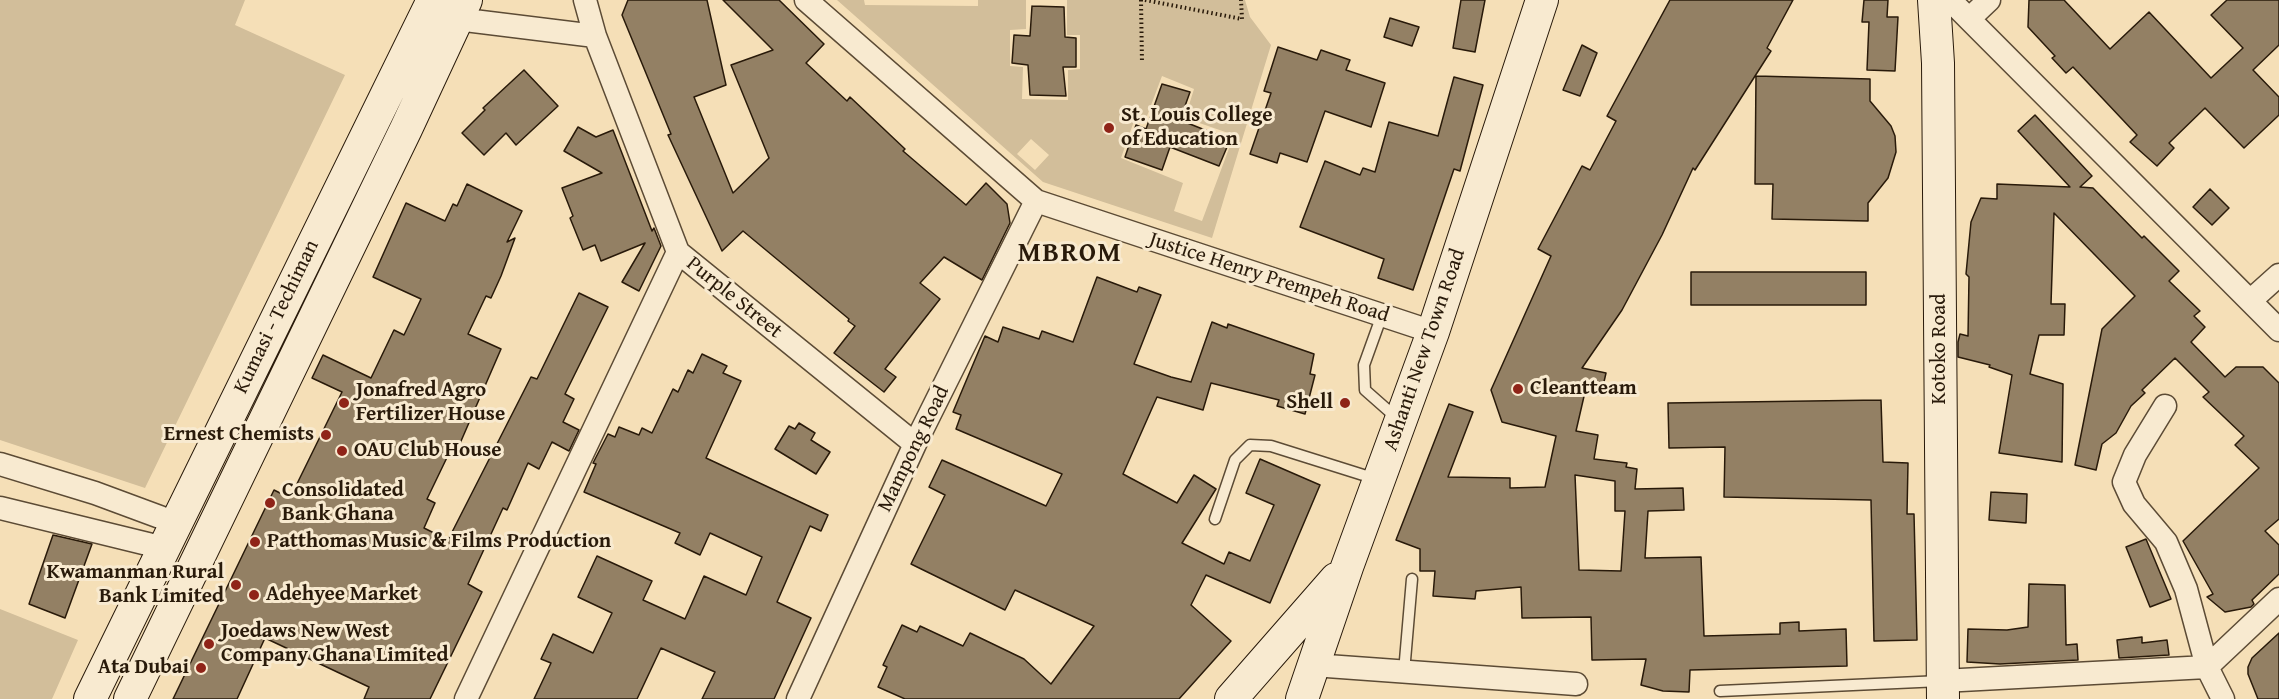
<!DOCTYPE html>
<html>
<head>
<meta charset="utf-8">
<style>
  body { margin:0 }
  canvas { display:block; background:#f5dfb7 }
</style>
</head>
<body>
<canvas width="2279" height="699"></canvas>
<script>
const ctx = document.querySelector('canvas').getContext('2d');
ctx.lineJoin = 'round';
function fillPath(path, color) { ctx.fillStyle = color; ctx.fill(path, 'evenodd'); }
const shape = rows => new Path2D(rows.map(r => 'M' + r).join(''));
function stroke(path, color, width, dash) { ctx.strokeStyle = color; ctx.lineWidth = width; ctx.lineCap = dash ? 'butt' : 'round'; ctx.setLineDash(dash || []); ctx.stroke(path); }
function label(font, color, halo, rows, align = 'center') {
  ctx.font = font + ' "Gentium Book Plus",serif'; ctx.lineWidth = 6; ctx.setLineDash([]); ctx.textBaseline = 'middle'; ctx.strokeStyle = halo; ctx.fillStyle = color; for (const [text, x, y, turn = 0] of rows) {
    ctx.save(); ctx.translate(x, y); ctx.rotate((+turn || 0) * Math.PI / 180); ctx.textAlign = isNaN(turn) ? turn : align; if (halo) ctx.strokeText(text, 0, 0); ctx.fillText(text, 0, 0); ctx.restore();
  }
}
const green = shape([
  [0,0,245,0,235,25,345,75,145,488,0,440],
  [837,0,864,0,865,5,978,6,978,0,1026,0,1026,29,1010,30,1010,66,1023,67,1022,99,1068,100,1068,70,1080,69,1080,35,1067,35,1067,0,1245,0,1250,17,1271,45,1212,238,1043,182],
  [1162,76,1194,89,1185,118,1234,135,1202,221,1174,211,1183,183,1121,158,1134,121,1144,124],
  [1031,139,1049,155,1035,170,1017,154],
  [0,609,78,640,52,699,0,699]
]);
const building = shape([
  [628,0,707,0,726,85,694,97,733,193,769,158,731,65,773,50,723,0,779,0,824,44,806,63,847,101,850,97,905,149,903,151,966,205,986,183,1007,204,1010,223,982,280,944,257,920,283,940,299,885,369,896,377,884,392,834,353,855,326,848,321,849,319,743,231,722,251,668,135,671,134,622,15,628,0],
  [1461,0,1485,0,1475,52,1453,48,1461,0],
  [1670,0,1793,0,1767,48,1771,51,1695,170,1693,168,1662,235,1622,310,1582,368,1606,373,1601,395,1585,392,1576,431,1598,435,1594,459,1627,463,1626,467,1637,469,1635,489,1683,488,1684,510,1648,511,1645,558,1701,557,1704,636,1780,634,1780,623,1799,622,1799,631,1846,629,1847,666,1690,670,1689,692,1663,691,1641,685,1646,659,1592,660,1591,617,1522,618,1521,587,1476,591,1475,599,1433,596,1435,571,1420,571,1420,549,1396,540,1449,404,1473,412,1448,477,1510,478,1510,488,1545,487,1556,436,1502,422,1491,390,1551,256,1538,249,1582,166,1590,170,1616,121,1607,116,1670,0],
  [1575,475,1615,481,1615,511,1625,511,1621,571,1579,570,1575,475],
  [1864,0,1888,0,1887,17,1898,17,1895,71,1867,70,1869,22,1862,22,1864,0],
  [2029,0,2064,0,2110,49,2149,12,2211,78,2243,48,2211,15,2227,0,2279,0,2279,45,2253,70,2279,97,2279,115,2244,148,2205,108,2169,143,2174,148,2157,166,2130,142,2137,135,2073,67,2066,73,2052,58,2055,56,2028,27,2029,0],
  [1032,6,1064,7,1065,37,1076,38,1076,67,1063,67,1066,96,1030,95,1028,65,1012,63,1014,35,1030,36,1032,6],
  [1390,18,1419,27,1412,46,1384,37,1390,18],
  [1582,45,1597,53,1580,96,1563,90,1582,45],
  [1278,47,1317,60,1321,50,1350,60,1346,70,1385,83,1371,127,1325,111,1307,162,1280,153,1277,163,1250,154,1271,93,1264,91,1278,47],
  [524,70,558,106,516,145,506,133,484,155,462,133,485,110,483,108,524,70],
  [1756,76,1870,79,1870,101,1891,126,1895,136,1896,152,1888,178,1868,203,1868,221,1772,219,1773,184,1755,184,1756,76],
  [1454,77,1483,85,1460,171,1454,169,1413,290,1378,278,1384,259,1300,227,1325,161,1360,175,1363,168,1375,172,1389,122,1438,136,1454,77],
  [1162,84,1190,92,1180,120,1230,140,1219,166,1170,147,1162,170,1125,157,1136,125,1146,129,1162,84],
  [2035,115,2092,176,2080,187,2093,188,2142,238,2144,236,2179,271,2169,281,2200,311,2194,316,2205,327,2191,342,2225,377,2236,367,2263,367,2279,383,2279,519,2265,531,2279,545,2279,574,2252,600,2254,604,2251,607,2225,612,2207,597,2213,594,2183,541,2259,468,2235,445,2244,436,2203,397,2209,392,2175,358,2142,390,2145,393,2131,406,2116,433,2102,444,2096,470,2075,465,2102,329,2135,296,2054,213,2051,304,2065,304,2064,335,2039,335,2030,374,2063,384,2062,462,1999,453,2012,375,1989,367,1990,365,1958,357,1958,342,1960,334,1968,336,1969,277,1966,274,1971,222,1981,198,1997,199,1997,184,2070,187,2018,131,2035,115],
  [578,127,596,137,613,130,652,231,654,228,661,246,639,291,622,282,645,243,601,261,595,245,583,250,570,218,573,216,562,188,602,173,564,151,578,127],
  [467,184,522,211,507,242,515,238,501,276,491,298,486,296,468,334,501,349,458,448,453,445,427,499,435,503,424,528,448,540,531,377,537,379,579,293,608,307,565,394,574,399,563,422,579,430,569,451,552,442,539,469,528,463,507,510,503,508,468,584,482,592,430,699,364,699,369,687,265,638,237,699,173,699,274,490,290,498,342,392,312,378,323,355,371,378,394,330,404,335,421,299,373,277,406,203,445,221,453,204,457,206,467,184],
  [2210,189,2229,208,2212,225,2193,207,2210,189],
  [1691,272,1866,272,1866,305,1691,305,1691,272],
  [1097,277,1137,292,1139,287,1161,295,1134,364,1171,377,1191,382,1212,322,1227,328,1228,324,1314,354,1310,374,1315,375,1305,414,1277,406,1279,400,1211,383,1203,410,1157,397,1123,474,1177,503,1194,475,1216,489,1182,543,1224,564,1229,552,1250,561,1274,505,1246,493,1260,459,1320,485,1270,603,1206,575,1191,605,1231,641,1179,699,905,699,878,687,887,667,883,665,902,625,917,632,920,626,963,646,970,633,1024,659,1051,684,1094,626,1015,590,1005,610,911,564,945,495,929,487,942,460,1046,506,1062,474,956,429,961,415,953,412,985,336,998,342,1003,327,1039,339,1042,331,1073,342,1097,277],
  [702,354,727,366,723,373,741,381,706,458,828,515,821,531,810,526,777,602,811,618,774,699,702,699,715,672,661,648,637,699,534,699,551,663,541,659,553,634,593,653,612,613,578,597,597,556,652,581,643,600,685,619,704,576,746,595,762,557,710,533,700,555,675,543,680,533,584,492,596,464,593,463,608,434,615,437,619,427,639,435,642,428,652,433,673,389,678,392,688,370,693,373,702,354],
  [1881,400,1883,462,1908,463,1907,514,1914,514,1917,640,1874,641,1871,500,1724,497,1725,447,1669,448,1668,403,1881,400],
  [799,423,815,433,811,440,830,452,816,474,775,449,789,426,795,429,799,423],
  [1991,492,2027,494,2026,523,1989,520,1991,492],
  [53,535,92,544,65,618,29,604,53,535],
  [2146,539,2171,599,2150,607,2126,547,2146,539],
  [2029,584,2065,585,2066,645,2077,644,2078,660,2000,664,1967,662,1968,629,2007,630,2028,627,2029,584],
  [2279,633,2279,699,2258,699,2248,674,2248,667,2252,658,2279,633],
  [2142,637,2142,643,2167,640,2169,655,2119,658,2117,640,2142,637]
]);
const path = shape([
  [1141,0,1142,63],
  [1145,0,1242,19,1241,0]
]);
const lane = shape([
  [1382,315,1364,365,1365,390,1399,420],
  [1215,519,1235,460,1250,445,1271,446,1376,479],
  [1404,672,1412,579],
  [1720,691,1941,681]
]);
const street = shape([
  [585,0,595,36,678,252,915,444],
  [806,0,1036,201,1433,332],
  [1950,0,2279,330],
  [457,19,595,36],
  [1969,19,1989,0],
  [2250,301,2279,275],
  [2165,406,2135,455,2124,482,2134,504,2166,542,2186,589,2207,667,2223,699],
  [0,464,95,493,176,523],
  [0,508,164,548],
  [1313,665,1576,684],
  [1942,681,2207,667,2279,599],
  [466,699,678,252],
  [798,699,915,444,1036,201]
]);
const secondary = shape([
  [1934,0,1938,63,1943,699],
  [90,699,433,0],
  [130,699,406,129,466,0],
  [1231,699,1336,579],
  [1302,699,1347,567,1433,332,1542,0]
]);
const markers = [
  [1109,128,6,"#8f2418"],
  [1518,389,6,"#8f2418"],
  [344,403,6,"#8f2418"],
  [1345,403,6,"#8f2418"],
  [326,435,6,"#8f2418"],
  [342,451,6,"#8f2418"],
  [270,503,6,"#8f2418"],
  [255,542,6,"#8f2418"],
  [236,585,6,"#8f2418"],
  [254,595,6,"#8f2418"],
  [209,644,6,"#8f2418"],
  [201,668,6,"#8f2418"]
];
const poiNames = [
  ["St. Louis College",1121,116],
  ["of Education",1121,140],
  ["Cleantteam",1530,389],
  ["Jonafred Agro",356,391],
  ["Fertilizer House",356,415],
  ["Shell",1333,403,"right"],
  ["Ernest Chemists",314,435,"right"],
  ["OAU Club House",354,451],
  ["Consolidated",282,491],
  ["Bank Ghana",282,515],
  ["Patthomas Music & Films Production",267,542],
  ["Kwamanman Rural",224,573,"right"],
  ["Bank Limited",224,597,"right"],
  ["Adehyee Market",266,595],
  ["Joedaws New West",221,632],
  ["Company Ghana Limited",221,656],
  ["Ata Dubai",189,668,"right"]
];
const streetNames = [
  ["Justice Henry Prempeh Road",1269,278,18],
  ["Purple Street",734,298,39],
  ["Kumasi - Techiman",277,317,-64],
  ["Kotoko Road",1940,349,-90],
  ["Ashanti New Town Road",1425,350,-71],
  ["Mampong Road",914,449,-64]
];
const districtNames = [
  ["MBROM",1070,254]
];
fillPath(green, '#d2be9a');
fillPath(building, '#938064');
stroke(building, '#291a0a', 1.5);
stroke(lane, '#5c4b35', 13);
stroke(street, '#5c4b35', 25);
stroke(secondary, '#291a0a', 34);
stroke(path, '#291a0a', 4, [1.5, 3]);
stroke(lane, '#f8ead0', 10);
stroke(street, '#f8ead0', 22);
stroke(secondary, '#f8ead0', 32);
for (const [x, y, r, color] of markers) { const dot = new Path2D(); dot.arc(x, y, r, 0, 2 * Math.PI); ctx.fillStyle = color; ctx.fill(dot); stroke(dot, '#f8ead0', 2); }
label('bold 21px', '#291a0a', '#f8ead0', poiNames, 'left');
label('21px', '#291a0a', '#f8ead0', streetNames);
ctx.letterSpacing = '1.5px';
label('bold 27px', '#291a0a', '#f8ead0', districtNames);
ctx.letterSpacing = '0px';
</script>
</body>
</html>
